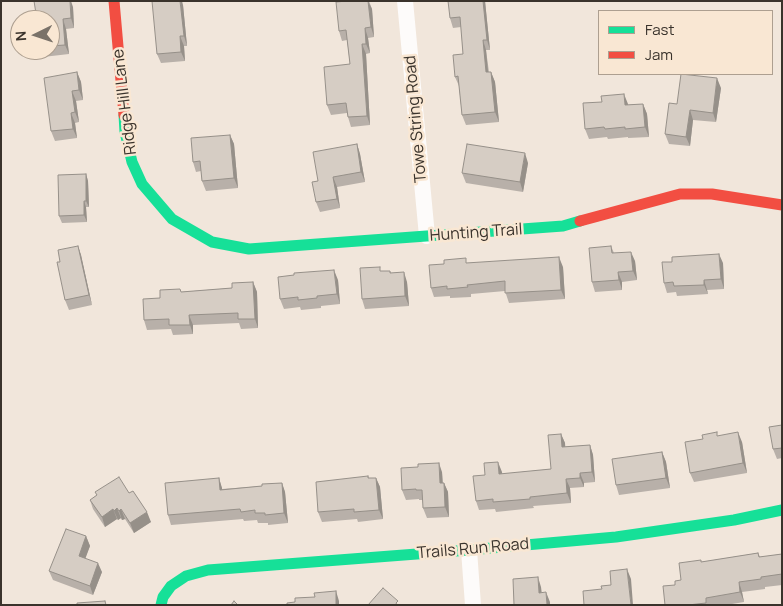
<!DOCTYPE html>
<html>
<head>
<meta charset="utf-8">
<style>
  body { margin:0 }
  #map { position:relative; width:783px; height:606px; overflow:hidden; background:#f1e6db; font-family:Manrope,sans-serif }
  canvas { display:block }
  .frame { position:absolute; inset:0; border:2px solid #3a332c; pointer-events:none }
  .legend { position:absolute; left:598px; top:10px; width:175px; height:65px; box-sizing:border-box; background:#f9e7d3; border:1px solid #ad9f90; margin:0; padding:6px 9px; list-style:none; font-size:15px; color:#3a332c }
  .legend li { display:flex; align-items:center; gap:10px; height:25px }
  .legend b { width:25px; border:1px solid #ad9f90 }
  .north { position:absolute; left:10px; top:10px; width:50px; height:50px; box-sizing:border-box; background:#f9e7d3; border:1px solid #ad9f90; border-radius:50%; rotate:266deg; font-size:14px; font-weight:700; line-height:20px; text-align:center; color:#3a332c }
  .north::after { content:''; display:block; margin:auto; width:18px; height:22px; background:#7a7269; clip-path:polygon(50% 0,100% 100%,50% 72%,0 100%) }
</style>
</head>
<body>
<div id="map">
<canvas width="783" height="606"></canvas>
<div class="frame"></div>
<ul class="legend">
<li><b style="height:6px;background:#16e098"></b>Fast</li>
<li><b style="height:6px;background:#f24e42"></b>Jam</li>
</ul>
<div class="north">N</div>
</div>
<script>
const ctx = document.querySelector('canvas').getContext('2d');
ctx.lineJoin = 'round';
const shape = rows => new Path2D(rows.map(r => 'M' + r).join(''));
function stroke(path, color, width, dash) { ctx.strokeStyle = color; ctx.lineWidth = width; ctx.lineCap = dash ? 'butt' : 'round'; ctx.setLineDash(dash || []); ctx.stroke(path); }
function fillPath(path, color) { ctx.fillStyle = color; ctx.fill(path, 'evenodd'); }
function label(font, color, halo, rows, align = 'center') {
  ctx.font = font + ' Manrope,sans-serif'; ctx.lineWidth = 5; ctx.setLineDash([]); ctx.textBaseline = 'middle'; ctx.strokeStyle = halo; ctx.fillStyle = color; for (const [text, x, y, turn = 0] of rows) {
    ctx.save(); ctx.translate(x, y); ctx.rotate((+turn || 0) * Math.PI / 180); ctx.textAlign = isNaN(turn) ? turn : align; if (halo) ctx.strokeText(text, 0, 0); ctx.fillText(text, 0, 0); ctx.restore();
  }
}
const street = shape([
  [405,1,427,236],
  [469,550,473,605]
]);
const fast = shape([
  [124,115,125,132,132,162,142,184,172,219,212,242,249,249,563,226,580,221],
  [161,605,163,597,171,586,186,576,208,570,469,550,616,537,734,520,782,510]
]);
const jam = shape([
  [114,1,124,115],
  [580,221,680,194,712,194,782,205]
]);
const wall = shape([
  [347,1,369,1,372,9,374,37,368,38,370,53,366,54,370,125,351,127,348,117,347,113,331,115,327,105,350,64,347,40,342,41,339,31],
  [485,1,490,50,486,50,489,72,491,72,495,82,499,122,466,125,462,115,459,86,455,77,463,54,461,27,453,28,450,18],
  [183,5,187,46,184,46,185,61,161,63,157,54],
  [73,7,74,28,66,29,69,54,43,57,41,50,50,50,50,20],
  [77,72,81,82,83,100,76,101,79,122,75,123,77,138,55,141,51,131],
  [721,88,716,122,693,120,690,146,669,144,665,134,677,104],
  [628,104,628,105,643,104,647,114,649,137,628,138,628,137,608,139,607,137,589,139,585,129],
  [230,135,234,144,238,188,206,191,202,181,201,171,196,172,193,162],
  [357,144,360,154,365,182,337,187,340,208,320,212,316,202,318,181],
  [528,163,523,192,466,183,462,173],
  [86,174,88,181,89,207,86,207,87,222,62,223,59,216],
  [78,246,81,255,92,305,69,310,65,300,60,262],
  [611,246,614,253,635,261,637,280,622,282,622,290,595,292,592,282],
  [467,263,563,267,565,299,509,303,505,291,471,294,471,297,450,298,450,296,434,297,431,288],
  [723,263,724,289,707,290,708,294,677,296,676,292,667,293,664,283],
  [381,271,390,271,391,273,407,282,409,306,365,309,362,299],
  [338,280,340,304,321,306,321,308,301,310,300,307,284,309,280,299],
  [253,282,257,292,258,328,241,329,239,323,193,325,193,334,173,335,171,329,147,330,144,320,160,298,181,292,232,288],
  [782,425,782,458,777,459,773,449],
  [561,434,565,443,565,447,590,445,593,455,595,482,584,483,584,487,570,488,571,503,533,506,534,508,496,512,495,509,479,510,476,501,485,475,502,472,502,474,551,469],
  [718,436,742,442,747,473,694,482,690,473],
  [662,452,666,462,670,488,619,495,616,485],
  [442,472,443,483,444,483,448,492,449,517,427,518,423,508,423,500,419,500,419,499,406,500,402,490],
  [368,476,369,478,376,478,380,487,383,519,358,522,357,519,322,522,318,512],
  [219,478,222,489,262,486,282,483,285,492,288,523,268,525,268,523,258,523,257,520,244,521,243,519,171,525,168,515],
  [95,492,129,493,151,522,134,533,125,519,122,520,121,518,118,520,117,519,105,527,93,509,90,500,97,495],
  [86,536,90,546,85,558,102,572,93,595,53,580,49,571],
  [758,553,760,557,782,554,782,585,765,587,765,589,742,592,744,602,726,605,665,605,675,585,701,562]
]);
const shadedWall = shape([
  [70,1,71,1,73,7,74,28,71,18],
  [180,1,182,1,183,5,187,46,184,36],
  [368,1,372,9,374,37,371,27],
  [483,1,485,1,490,50,487,40],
  [63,19,66,29,69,54,65,45],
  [365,28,368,38,370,53,366,44],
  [180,36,184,46,185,61,181,52],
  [483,40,486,50,489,82,486,72],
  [362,44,366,54,370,125,367,116],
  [77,72,81,82,83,100,79,90],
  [491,72,495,82,499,122,495,112],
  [717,78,721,88,716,122,713,113],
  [72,91,76,101,79,122,75,112],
  [624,94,628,104,629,115,625,105],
  [643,104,647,114,649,137,645,127],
  [690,110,693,120,690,146,686,137],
  [71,113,75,123,77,138,73,129],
  [230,135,234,144,238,188,234,178],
  [357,144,360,154,365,182,361,172],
  [525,153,528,163,523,192,520,182],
  [86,174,88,181,89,207,86,201],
  [333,177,337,187,340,208,337,199],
  [84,201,86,207,87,222,84,215],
  [78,246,81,255,92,305,89,295],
  [631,252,635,261,637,280,633,271],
  [719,254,723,263,724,289,721,279],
  [559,257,563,267,565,299,561,290],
  [334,270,338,280,340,304,337,294],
  [404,272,407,282,409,306,405,296],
  [618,272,622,282,622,290,619,280],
  [704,280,707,290,708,294,704,285],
  [253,282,257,292,258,328,255,319],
  [189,315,193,325,193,334,190,325],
  [738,432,742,442,747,473,743,463],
  [561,434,565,443,566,457,562,447],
  [590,445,593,455,595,482,592,472],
  [662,452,666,462,670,488,666,478],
  [498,462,502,472,503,484,499,474],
  [439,463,442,472,443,493,440,483],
  [580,473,584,483,584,487,580,478],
  [219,478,222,488,223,499,220,490],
  [376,478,380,487,383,519,379,510],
  [566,479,570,488,571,503,567,493],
  [282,483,285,492,288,523,284,513],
  [444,483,448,492,449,517,445,507],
  [117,508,121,518,118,520,114,511],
  [113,509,117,519,105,527,102,517],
  [121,509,125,519,122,520,119,511],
  [147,512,151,522,134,533,130,523],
  [86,536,90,546,83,565,79,556],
  [98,563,102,572,93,595,90,586],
  [627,569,631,579,633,605,631,605],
  [538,577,541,587,543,603,539,593],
  [739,582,742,592,744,602,740,592],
  [336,591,339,601,339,605,336,605],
  [546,592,550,602,550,605,547,605]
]);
const building = shape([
  [34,1,70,1,71,18,63,19,65,45,50,46,50,20,37,20,34,1],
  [152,1,180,1,184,36,180,36,181,52,157,54,152,1],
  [347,1,368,1,371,27,365,28,366,44,362,44,367,116,348,117,346,103,327,105,324,67,350,64,346,30,339,31,336,2,347,1],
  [448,1,483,1,487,40,483,40,486,72,491,72,495,112,462,115,458,76,455,77,453,55,463,54,460,17,450,18,448,1],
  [77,72,79,90,72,91,75,112,71,113,73,129,51,131,44,78,77,72],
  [681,74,717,78,713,113,690,110,686,137,665,134,669,103,677,104,681,74],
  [624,94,625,105,643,104,645,127,625,129,625,127,605,129,604,127,585,129,583,103,602,102,601,96,624,94],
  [230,135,234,178,202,181,200,161,193,162,191,138,230,135],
  [357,144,361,172,333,177,337,199,316,202,312,182,318,181,313,152,357,144],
  [467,144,525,153,520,182,462,173,467,144],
  [86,174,86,201,84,201,84,215,59,216,58,175,86,174],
  [78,246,89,295,65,300,57,262,60,262,58,250,78,246],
  [611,246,612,253,631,252,633,271,618,272,619,280,592,282,589,248,611,246],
  [719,254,721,279,704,280,704,285,674,286,673,282,664,283,662,262,672,262,672,257,719,254],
  [559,257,561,290,505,293,505,281,467,285,468,287,447,289,447,286,431,288,429,265,444,264,444,260,466,258,466,263,559,257],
  [380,267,380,271,390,271,390,273,404,272,405,296,362,299,360,268,380,267],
  [334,270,337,294,317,296,317,298,298,300,298,297,280,299,278,277,294,275,294,273,334,270],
  [253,282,255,319,238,319,238,313,189,315,190,325,169,325,169,319,144,320,143,299,160,298,160,290,180,289,181,292,232,288,232,283,253,282],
  [782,425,782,448,773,449,769,427,782,425],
  [717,432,717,436,738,432,743,463,690,473,685,442,703,439,702,435,717,432],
  [561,434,562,447,590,445,592,472,580,473,580,478,566,479,567,493,530,497,530,499,493,502,493,499,476,501,473,476,485,475,484,463,498,462,499,474,551,469,548,435,561,434],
  [662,452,666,478,616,485,612,459,662,452],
  [439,463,440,483,444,483,445,507,423,508,422,490,416,490,416,489,402,490,401,468,418,467,418,464,439,463],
  [368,476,368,478,376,478,379,510,354,512,354,509,318,512,316,482,368,476],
  [119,477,129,493,133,491,147,512,130,523,121,509,119,511,117,508,114,511,113,509,102,517,90,500,97,495,95,492,119,477],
  [219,478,220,490,262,486,262,484,282,483,284,513,265,515,265,513,255,513,255,510,241,512,240,509,168,515,165,483,219,478],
  [66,529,86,536,79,556,98,563,90,586,49,571,66,529],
  [758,553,759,557,782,554,782,574,761,577,761,579,739,582,740,592,706,598,706,603,688,605,665,605,663,586,675,585,675,581,681,580,679,563,701,560,701,562,758,553],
  [627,569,631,605,584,605,583,591,602,589,601,586,611,585,610,571,627,569],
  [538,577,539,593,546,592,547,605,514,605,513,579,538,577],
  [383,588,398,601,396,603,397,605,368,605,383,588],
  [336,591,336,605,287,605,287,603,295,602,295,598,315,597,314,593,336,591],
  [105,601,106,605,77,605,77,603,105,601],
  [234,601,238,605,231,605,234,601]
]);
const streetNames = [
  ["Ridge Hill Lane",125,102,-97],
  ["Towe String Road",416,119,-95],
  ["Hunting Trail",476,233,-4],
  ["Trails Run Road",473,549,-5]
];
stroke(street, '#fdfbfa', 16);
stroke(fast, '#16e098', 11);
stroke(jam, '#f24e42', 11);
fillPath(wall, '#b8b0a9');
fillPath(shadedWall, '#969089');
fillPath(building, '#d6cdc4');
stroke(building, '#969089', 1);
label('16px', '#3a332c', '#f9e7d3', streetNames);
</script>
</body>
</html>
